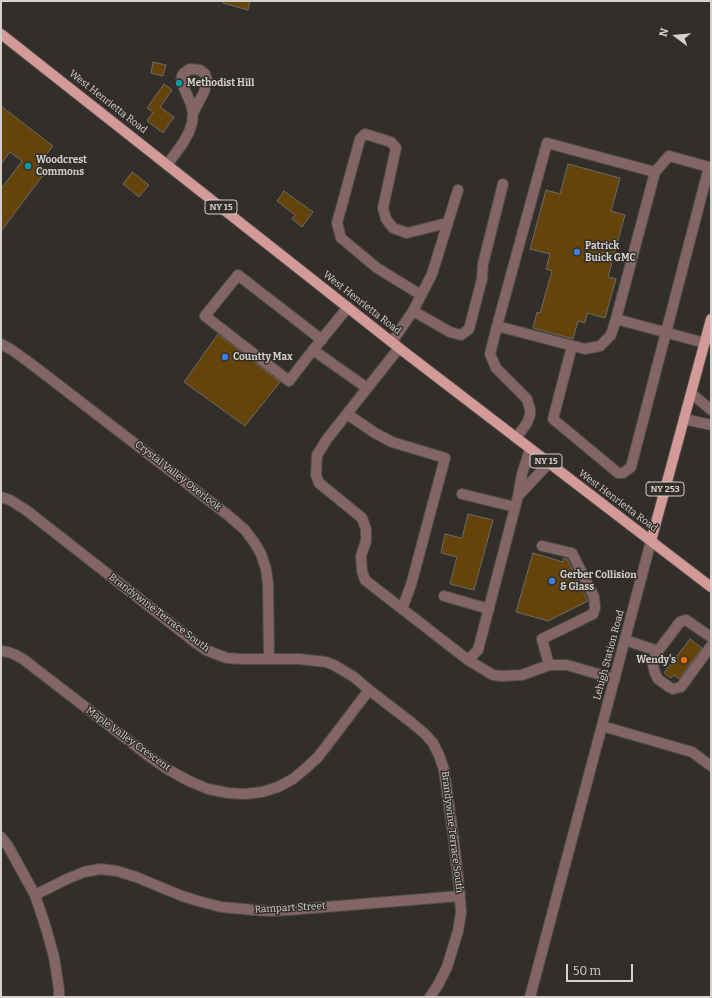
<!DOCTYPE html>
<html>
<head>
<meta charset="utf-8">
<style>
  body { margin:0 }
  #map { position:relative; width:712px; height:998px; overflow:hidden; background:#322f2b; font-family:Bitter,serif }
  canvas { display:block }
  .frame { position:absolute; inset:0; border:2px solid #d3d1ce; pointer-events:none }
  .north { position:absolute; left:656px; top:16px; width:40px; height:40px; -webkit-text-stroke:3px #322f2b; paint-order:stroke; rotate:286deg; font-size:11px; font-weight:700; line-height:16px; text-align:center; color:#d3d1ce }
  .north::after { content:''; display:block; margin:auto; width:14px; height:18px; background:#d3d1ce; clip-path:polygon(50% 0,100% 100%,50% 72%,0 100%) }
  .scale { position:absolute; left:566px; top:964px; width:67px; height:18px; box-sizing:border-box; border:2px solid #d3d1ce; border-top:0; padding-left:5px; font-size:12px; line-height:14px; white-space:nowrap; color:#d3d1ce; -webkit-text-stroke:3px #322f2b; paint-order:stroke }
</style>
</head>
<body>
<div id="map">
<canvas width="712" height="998"></canvas>
<div class="frame"></div>
<div class="north">N</div>
<div class="scale">50 m</div>
</div>
<script>
const ctx = document.querySelector('canvas').getContext('2d');
ctx.lineJoin = 'round';
function fillPath(path, color) { ctx.fillStyle = color; ctx.fill(path, 'evenodd'); }
const shape = rows => new Path2D(rows.map(r => 'M' + r).join(''));
function stroke(path, color, width, dash) { ctx.strokeStyle = color; ctx.lineWidth = width; ctx.lineCap = dash ? 'butt' : 'round'; ctx.setLineDash(dash || []); ctx.stroke(path); }
function label(font, color, halo, rows, align = 'center') {
  ctx.font = font + ' Bitter,serif'; ctx.lineWidth = 3; ctx.setLineDash([]); ctx.textBaseline = 'middle'; ctx.strokeStyle = halo; ctx.fillStyle = color; for (const [text, x, y, turn = 0] of rows) {
    ctx.save(); ctx.translate(x, y); ctx.rotate((+turn || 0) * Math.PI / 180); ctx.textAlign = isNaN(turn) ? turn : align; if (halo) ctx.strokeText(text, 0, 0); ctx.fillText(text, 0, 0); ctx.restore();
  }
}
const building = shape([
  [224,1,250,1,248,10,223,3,224,1],
  [153,62,166,65,163,76,151,73,153,62],
  [164,84,172,90,160,107,174,117,163,133,147,121,153,112,147,108,164,84],
  [1,106,53,146,36,168,44,174,1,231,1,189,22,161,10,152,1,164,1,106],
  [568,164,620,178,611,211,625,215,608,277,616,279,605,318,587,313,585,323,578,321,573,339,533,328,537,312,540,313,552,271,546,269,550,254,530,249,546,190,560,194,568,164],
  [132,172,149,185,139,197,123,184,132,172],
  [284,191,313,212,302,227,292,219,295,215,277,201,284,191],
  [218,334,280,382,245,426,184,382,218,334],
  [468,514,493,520,474,590,450,584,457,557,441,553,445,534,462,538,468,514],
  [533,553,563,562,564,558,567,559,588,601,548,621,516,612,533,553],
  [690,639,702,648,679,679,674,675,671,678,664,673,690,639]
]);
const minor = shape([
  [167,165,183,143,189,132,192,123,193,113,191,104,181,81,182,76,184,73,190,69,200,70,205,74,207,80,204,92,193,113],
  [421,295,377,268,341,238,337,223,360,139,365,134,391,142,396,148,383,208,386,219,393,228,407,233,447,223],
  [348,307,313,350,367,388],
  [413,311,450,332,461,335,469,329,482,279,483,264,503,184],
  [497,326,547,143,655,172,616,319],
  [392,342,413,311,432,274,458,190],
  [1,344,12,350,30,363,229,516,245,530,254,542,261,554,266,569,268,584,269,658],
  [572,346,553,419,618,473,623,473,631,467,709,167,669,156,655,172],
  [399,348,327,439,317,455,316,475,319,483,362,518,366,529,366,541,361,556,362,571,365,580,468,660,493,675,502,676,522,675,549,665,567,665,615,679],
  [313,350,289,381,205,316,238,275,322,340],
  [691,393,711,410],
  [347,414,375,433,392,442,445,458,411,585,402,609],
  [684,419,711,425],
  [516,438,527,423,530,415,530,409,527,399,496,368,490,354,497,326,585,349,600,346,611,335,616,319,705,343],
  [462,494,515,507],
  [518,496,549,463],
  [1,497,10,500,26,510,196,643,206,650,216,654,227,658,241,659,299,659,326,662,334,665,354,677,369,690,412,723,425,734,433,743,439,755,444,770,453,834,460,896,461,913,458,931,447,967,438,985,430,997],
  [542,546,572,553,594,597,595,608,593,614,542,639,549,665],
  [444,596,489,609],
  [625,640,658,651,680,622,686,620,711,637],
  [1,651,8,652,16,655,23,659,150,757,169,770,189,781,208,789,228,793,245,794,262,792,278,787,293,779,305,769,318,757,328,744,369,690],
  [658,651,653,661,653,665,655,673,658,679,669,687,673,689,681,687,711,646],
  [468,660,478,650,518,496,522,474,530,449],
  [602,726,692,752,711,766],
  [1,837,8,846,35,895,46,928,54,957,59,989,59,997],
  [35,895,67,879,84,872,100,869,117,871,136,877,182,896,198,901,221,907,254,910,270,911,289,910,460,896],
  [530,997,651,541]
]);
const major = shape([
  [1,34,403,351,711,587],
  [651,541,711,319]
]);
const markers = [
  [179,83,4,"#0f9aa8"],
  [28,166,4,"#0f9aa8"],
  [577,252,4,"#3f7fe0"],
  [225,357,4,"#3f7fe0"],
  [552,581,4,"#3f7fe0"],
  [684,660,4,"#e8710a"]
];
const shields = [
  [221,207,32],
  [546,461,32],
  [665,489,38]
];
const shieldNames = [
  ["NY 15",221,207],
  ["NY 15",546,461],
  ["NY 253",665,489]
];
const poiNames = [
  ["Methodist Hill",187,83],
  ["Woodcrest",36,160],
  ["Commons",36,172],
  ["Patrick",585,246],
  ["Buick GMC",585,258],
  ["Countty Max",233,357],
  ["Gerber Collision",560,575],
  ["& Glass",560,587],
  ["Wendy's",676,660,"right"]
];
const streetNames = [
  ["West Henrietta Road",108,102,38],
  ["West Henrietta Road",362,303,38],
  ["Crystal Valley Overlook",178,476,38],
  ["West Henrietta Road",618,501,37],
  ["Brandywine Terrace South",159,613,37],
  ["Lehigh Station Road",609,655,-75],
  ["Maple Valley Crescent",128,739,36],
  ["Brandywine Terrace South",452,832,83],
  ["Rampart Street",290,908,-3]
];
fillPath(building, '#65440b');
stroke(building, '#6d6a65', 1);
stroke(minor, '#4f4c48', 12);
stroke(major, '#4f4c48', 12);
stroke(minor, '#826564', 10);
stroke(major, '#d39a97', 10);
for (const [x, y, r, color] of markers) { const dot = new Path2D(); dot.arc(x, y, r, 0, 2 * Math.PI); ctx.fillStyle = color; ctx.fill(dot); stroke(dot, '#322f2b', 1.5); }
for (const [x, y, w] of shields) { const box = new Path2D(); box.roundRect(x - w / 2, y - 7, w, 14, 3); ctx.fillStyle = '#322f2b'; ctx.fill(box); stroke(box, '#d3d1ce', 1); }
label('bold 9px', '#d3d1ce', null, shieldNames);
label('bold 10px', '#d3d1ce', '#322f2b', poiNames, 'left');
label('10px', '#d3d1ce', '#322f2b', streetNames);
</script>
</body>
</html>
